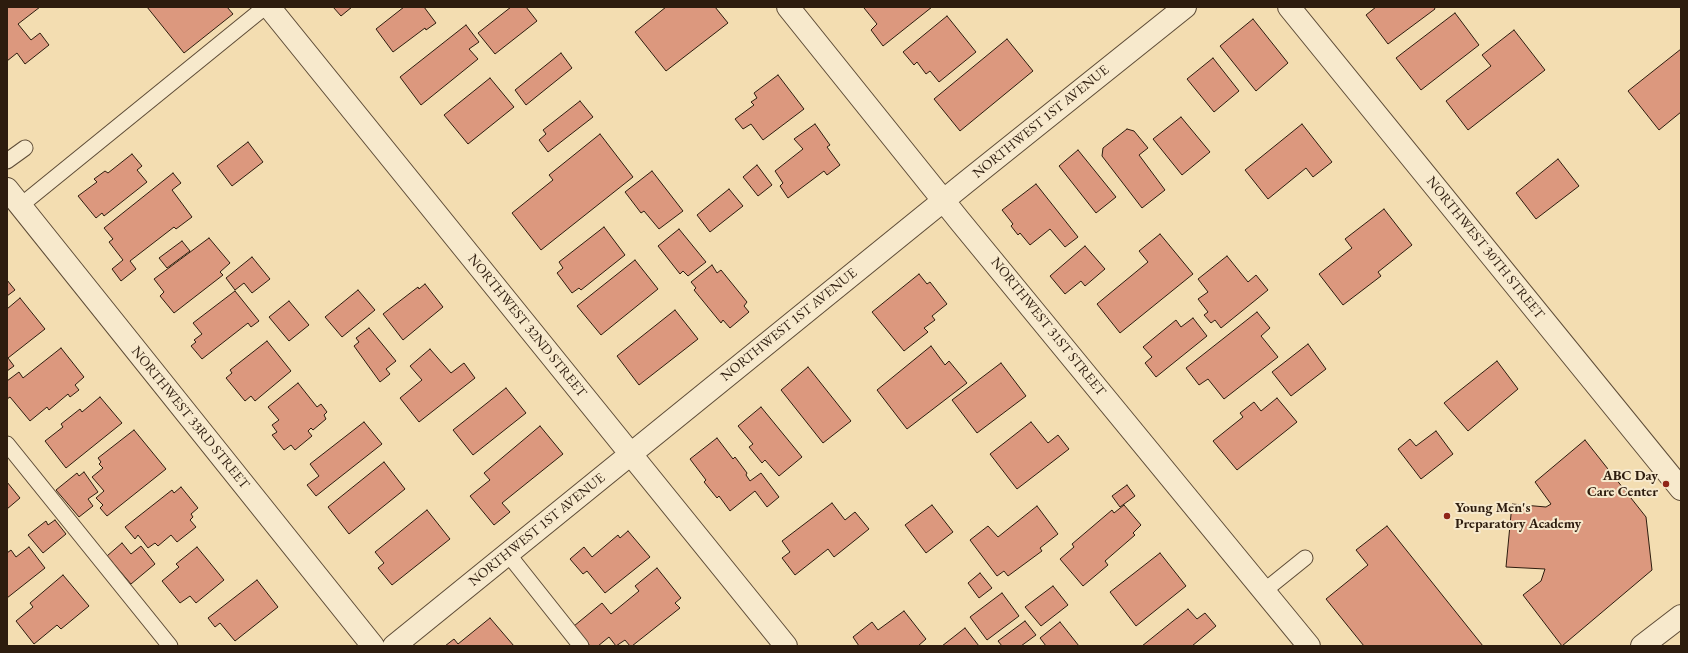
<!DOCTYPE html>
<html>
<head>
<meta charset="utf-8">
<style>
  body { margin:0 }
  #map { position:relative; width:1688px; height:653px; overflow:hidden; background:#f3ddb1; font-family:"EB Garamond",serif }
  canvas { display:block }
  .frame { position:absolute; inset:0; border:8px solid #2d1c0e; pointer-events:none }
</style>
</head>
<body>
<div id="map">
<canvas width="1688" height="653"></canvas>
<div class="frame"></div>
</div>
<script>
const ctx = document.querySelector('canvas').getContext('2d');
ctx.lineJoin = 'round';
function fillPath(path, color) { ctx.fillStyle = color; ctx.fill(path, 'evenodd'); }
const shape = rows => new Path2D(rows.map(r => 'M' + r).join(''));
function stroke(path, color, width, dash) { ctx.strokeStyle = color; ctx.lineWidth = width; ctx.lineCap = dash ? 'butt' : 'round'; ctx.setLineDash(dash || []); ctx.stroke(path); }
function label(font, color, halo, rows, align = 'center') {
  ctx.font = font + ' "EB Garamond",serif'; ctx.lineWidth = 4; ctx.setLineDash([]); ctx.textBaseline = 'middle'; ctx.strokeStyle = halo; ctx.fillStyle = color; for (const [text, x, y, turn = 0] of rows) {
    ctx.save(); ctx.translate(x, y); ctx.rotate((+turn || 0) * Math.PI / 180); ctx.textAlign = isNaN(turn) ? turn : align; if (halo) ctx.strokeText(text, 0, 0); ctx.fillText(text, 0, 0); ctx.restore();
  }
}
const building = shape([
  [7,7,40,7,18,24,31,40,40,33,49,45,25,64,17,53,7,61,7,7],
  [147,7,227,7,233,14,184,53,147,7],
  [333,7,352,7,341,16,333,7],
  [404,7,424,7,436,23,426,30,425,28,393,52,376,29,404,7],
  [511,7,526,7,537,21,495,54,478,33,511,7],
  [666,7,715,7,728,23,666,71,635,32,666,7],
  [866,7,932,7,883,46,871,30,877,24,864,8,866,7],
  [1376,7,1434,7,1435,9,1388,44,1366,15,1376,7],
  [1455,13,1479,45,1421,90,1396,58,1455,13],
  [947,16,976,52,939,82,930,71,926,74,917,62,914,65,903,52,947,16],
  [1253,19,1288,63,1256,91,1220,46,1253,19],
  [466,25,479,42,469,49,478,59,421,105,400,77,466,25],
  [1514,30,1545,70,1468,130,1446,101,1491,66,1482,55,1514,30],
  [1007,39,1033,71,960,131,934,99,1007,39],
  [1681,49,1681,112,1659,130,1628,91,1681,49],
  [561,53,572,68,526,105,515,90,561,53],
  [1213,58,1239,91,1214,112,1187,79,1213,58],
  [778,75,804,109,763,140,751,124,743,129,735,119,754,105,751,102,757,98,754,93,778,75],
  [490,78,514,107,468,144,444,115,490,78],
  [580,101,593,117,548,152,539,140,546,134,543,130,580,101],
  [1181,117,1210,152,1182,175,1153,139,1181,117],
  [815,124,830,145,827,147,840,165,827,175,824,171,788,198,780,186,783,183,775,171,803,149,794,139,815,124],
  [1302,124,1332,162,1313,177,1306,168,1268,199,1245,170,1302,124],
  [1127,129,1134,131,1148,148,1139,155,1165,190,1142,208,1102,156,1103,148,1127,129],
  [600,134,633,177,541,250,512,213,553,180,549,175,600,134],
  [248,142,263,162,232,186,217,166,248,142],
  [1078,150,1116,197,1096,213,1059,166,1078,150],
  [132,154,142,166,137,170,147,182,104,216,102,213,96,218,78,196,97,182,94,179,105,171,108,173,132,154],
  [1558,159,1579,186,1536,219,1516,193,1558,159],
  [757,165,772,185,758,196,743,177,757,165],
  [652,171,683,211,659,229,644,211,641,213,625,192,652,171],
  [173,173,181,183,172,190,192,217,176,229,174,227,130,261,136,269,121,281,112,269,123,260,109,242,113,239,104,228,173,173],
  [1036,184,1078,237,1065,247,1050,229,1030,245,1020,233,1018,235,1011,226,1013,224,1002,210,1036,184],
  [729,189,743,206,710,232,697,215,729,189],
  [1384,209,1412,245,1378,272,1381,276,1343,305,1319,274,1352,248,1345,239,1384,209],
  [604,227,625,255,581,290,579,288,572,293,557,273,563,268,559,262,604,227],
  [679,229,706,262,688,276,683,271,680,274,658,246,679,229],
  [1160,234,1193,274,1120,333,1097,304,1148,262,1139,251,1160,234],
  [209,238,230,263,220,272,223,275,174,313,160,296,164,292,154,279,209,238],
  [182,241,190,251,167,268,159,258,182,241],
  [1085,246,1105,269,1085,286,1081,281,1065,294,1050,276,1085,246],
  [1227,256,1248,282,1256,275,1268,290,1221,328,1215,320,1211,323,1204,315,1208,312,1198,299,1208,292,1198,279,1227,256],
  [252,257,270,279,252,293,244,283,235,290,226,278,252,257],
  [635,260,658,289,601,335,577,306,635,260],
  [712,265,717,273,721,270,747,302,744,306,749,312,730,328,723,320,721,323,694,290,696,288,691,282,712,265],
  [919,274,927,284,930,282,947,304,932,316,935,320,924,328,928,332,904,351,872,312,919,274],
  [7,280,15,290,7,296,7,280],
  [425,284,443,307,403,340,383,314,418,287,419,289,425,284],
  [358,290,375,310,342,337,325,317,358,290],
  [235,291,259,321,251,327,248,323,202,359,191,346,196,342,194,340,202,334,193,323,235,291],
  [20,298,45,329,8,358,14,366,7,371,7,309,20,298],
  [289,301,309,325,289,341,269,317,289,301],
  [675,310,698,339,639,385,617,356,675,310],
  [1257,312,1270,328,1261,336,1278,357,1224,399,1208,379,1199,385,1186,368,1257,312],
  [1193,318,1207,336,1156,377,1145,363,1152,357,1143,347,1176,320,1181,327,1193,318],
  [369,328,396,361,386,369,390,374,380,382,354,346,359,342,356,338,369,328],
  [267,341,291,371,255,401,251,396,245,401,226,378,232,373,230,370,267,341],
  [1308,344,1326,369,1291,396,1272,372,1308,344],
  [931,346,945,365,949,361,967,383,907,429,877,390,931,346],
  [61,348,84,377,75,385,79,390,70,397,68,394,49,410,47,407,30,421,10,397,7,399,7,381,19,372,23,378,61,348],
  [430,349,451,373,464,363,475,378,419,422,400,398,422,380,410,366,430,349],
  [1497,361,1518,389,1468,431,1444,403,1497,361],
  [1001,363,1026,396,977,433,952,400,1001,363],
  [808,367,851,421,823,443,781,390,808,367],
  [298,383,317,407,321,404,327,412,324,415,326,419,313,430,311,428,308,431,312,436,295,450,291,445,284,450,272,435,277,432,272,425,279,420,268,407,298,383],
  [506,388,526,413,473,455,453,430,506,388],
  [100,397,122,423,66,468,45,441,63,427,61,424,80,409,82,412,100,397],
  [1277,398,1297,422,1237,470,1213,441,1243,417,1240,413,1254,402,1261,411,1277,398],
  [761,407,802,457,779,476,765,460,762,463,749,447,753,444,738,426,761,407],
  [364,422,382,444,316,496,307,485,319,476,310,464,364,422],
  [1031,422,1048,443,1058,435,1069,449,1017,489,990,454,1031,422],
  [540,426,563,454,502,503,510,512,494,525,470,496,490,480,484,473,540,426],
  [134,430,166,469,107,516,100,508,103,505,96,498,104,491,92,477,103,468,99,464,101,462,98,458,134,430],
  [1436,431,1453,454,1421,479,1398,449,1410,439,1416,446,1436,431],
  [717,438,733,459,735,457,747,473,746,475,750,481,761,473,779,497,767,507,755,491,730,511,719,496,717,498,704,482,706,480,690,459,717,438],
  [1585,440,1646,517,1652,570,1562,646,1523,595,1541,581,1545,569,1506,567,1512,504,1546,507,1551,504,1535,482,1585,440],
  [384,462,405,489,349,534,328,507,384,462],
  [84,472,98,492,88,499,93,506,79,517,56,490,77,473,79,476,84,472],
  [7,482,20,498,7,509,7,482],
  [1127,485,1135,496,1120,507,1112,496,1127,485],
  [181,487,198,508,191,514,193,517,190,520,196,527,177,542,171,535,158,546,155,543,148,548,138,535,135,539,125,527,172,490,174,493,181,487],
  [832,503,845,520,855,512,869,529,834,557,828,549,795,575,782,558,790,552,782,541,832,503],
  [932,505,953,532,926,553,905,525,932,505],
  [1124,505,1141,525,1133,533,1135,535,1105,561,1108,565,1083,586,1060,559,1074,547,1072,544,1112,510,1114,513,1124,505],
  [1037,506,1058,534,1040,548,1042,551,1008,576,1004,571,997,576,970,540,988,526,998,537,1037,506],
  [427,510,450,539,392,585,378,568,384,563,375,552,427,510],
  [55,520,66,534,43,553,28,535,46,521,48,525,55,520],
  [1387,526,1483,646,1364,646,1326,599,1368,565,1356,550,1387,526],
  [628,531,650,557,605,593,587,571,583,574,570,559,584,547,592,557,618,535,620,538,628,531],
  [122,543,131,554,141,546,155,564,131,584,107,556,122,543],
  [29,547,45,568,7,598,7,553,11,550,16,557,29,547],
  [197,547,224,580,196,603,190,596,180,603,162,581,179,567,176,564,197,547],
  [1160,553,1186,586,1136,626,1110,592,1160,553],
  [657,568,681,598,675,603,680,608,632,646,630,646,625,640,616,646,609,637,598,646,590,646,574,626,602,603,611,614,639,591,635,586,657,568],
  [980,573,992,588,979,598,968,583,980,573],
  [63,575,89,606,61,629,57,625,34,644,16,621,33,607,30,603,63,575],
  [257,580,278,607,235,641,220,623,215,627,208,618,257,580],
  [1053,586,1068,605,1041,626,1025,607,1053,586],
  [1002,593,1019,616,987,640,970,617,1002,593],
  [1188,609,1197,619,1205,613,1216,626,1192,646,1142,646,1188,609],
  [904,611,926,639,918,646,859,646,853,637,872,622,878,630,904,611],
  [490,618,514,646,445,646,454,639,458,644,490,618],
  [1025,621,1036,635,1021,646,1002,646,998,641,1025,621],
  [1060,622,1079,646,1046,646,1040,638,1060,622],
  [965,628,979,646,942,646,965,628]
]);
const service = shape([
  [7,161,25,148],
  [20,206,265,7],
  [7,444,170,646],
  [508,554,581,646],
  [1264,591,1305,558]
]);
const minor = shape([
  [269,7,786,646],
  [788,7,959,220,1309,646],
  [1289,7,1681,489],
  [7,189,373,646],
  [394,646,965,183,1185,7]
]);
const tertiary = shape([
  [1642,646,1681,616]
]);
const markers = [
  [1666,484,4,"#8f2418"],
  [1447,516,4,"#8f2418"]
];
const streetNames = [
  ["NORTHWEST 1ST AVENUE",1041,122,-39],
  ["NORTHWEST 30TH STREET",1485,248,51],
  ["NORTHWEST 1ST AVENUE",789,325,-39],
  ["NORTHWEST 32ND STREET",527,326,51],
  ["NORTHWEST 31ST STREET",1048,327,51],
  ["NORTHWEST 33RD STREET",190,418,51],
  ["NORTHWEST 1ST AVENUE",537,530,-39]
];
const poiNames = [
  ["ABC Day",1658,476],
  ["Care Center",1658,492],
  ["Young Men's",1455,508,"left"],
  ["Preparatory Academy",1455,524,"left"]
];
fillPath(building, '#dc987e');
stroke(building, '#2d1c0e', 1);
stroke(service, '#5e4c37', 17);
stroke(minor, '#5e4c37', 24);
stroke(tertiary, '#5e4c37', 24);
stroke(service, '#f7e9cc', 15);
stroke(minor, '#f7e9cc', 22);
stroke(tertiary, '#f7e9cc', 22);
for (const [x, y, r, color] of markers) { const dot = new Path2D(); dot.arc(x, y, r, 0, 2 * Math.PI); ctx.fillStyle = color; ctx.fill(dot); stroke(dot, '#f7e9cc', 1.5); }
label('14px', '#2d1c0e', '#f7e9cc', streetNames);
label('bold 14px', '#2d1c0e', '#f7e9cc', poiNames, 'right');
</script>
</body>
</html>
